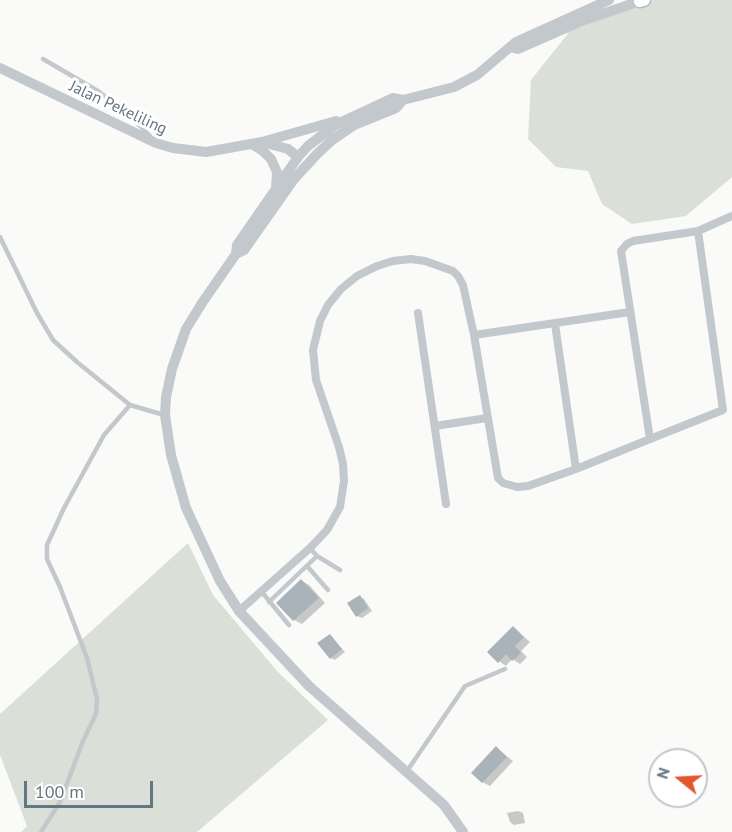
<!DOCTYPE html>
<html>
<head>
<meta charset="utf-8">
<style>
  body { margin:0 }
  #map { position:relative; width:732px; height:832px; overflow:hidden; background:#fafaf8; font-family:"PT Sans",sans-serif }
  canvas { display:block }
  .north { position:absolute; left:648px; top:748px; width:60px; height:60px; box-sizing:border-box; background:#fff; border:2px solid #c1c8cd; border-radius:50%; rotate:288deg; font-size:16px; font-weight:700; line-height:24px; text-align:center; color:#657683 }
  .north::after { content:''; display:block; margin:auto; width:21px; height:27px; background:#e4572e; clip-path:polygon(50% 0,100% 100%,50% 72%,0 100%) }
  .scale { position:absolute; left:24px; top:781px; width:129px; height:27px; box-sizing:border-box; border:3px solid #657683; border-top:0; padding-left:8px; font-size:18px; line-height:21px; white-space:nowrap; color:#657683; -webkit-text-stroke:4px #fff; paint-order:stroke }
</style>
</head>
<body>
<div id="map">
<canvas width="732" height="832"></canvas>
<div class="north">N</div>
<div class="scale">100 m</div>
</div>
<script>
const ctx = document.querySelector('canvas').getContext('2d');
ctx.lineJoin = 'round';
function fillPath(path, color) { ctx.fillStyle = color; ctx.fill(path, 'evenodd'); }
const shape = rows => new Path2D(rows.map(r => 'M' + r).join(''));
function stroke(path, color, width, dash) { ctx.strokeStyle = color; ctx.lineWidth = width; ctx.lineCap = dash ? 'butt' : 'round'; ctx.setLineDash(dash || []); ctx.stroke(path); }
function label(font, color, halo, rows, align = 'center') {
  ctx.font = font + ' "PT Sans",sans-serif'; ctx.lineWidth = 6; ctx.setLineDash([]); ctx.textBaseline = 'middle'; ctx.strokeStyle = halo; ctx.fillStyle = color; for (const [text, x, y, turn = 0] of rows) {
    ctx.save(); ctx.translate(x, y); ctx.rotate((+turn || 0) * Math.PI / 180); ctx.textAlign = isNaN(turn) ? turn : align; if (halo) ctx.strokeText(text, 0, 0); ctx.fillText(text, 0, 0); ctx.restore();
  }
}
const green = shape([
  [653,0,732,0,732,177,686,216,632,224,602,204,588,171,556,167,528,139,531,80,570,31],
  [188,543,213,595,277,671,328,720,197,832,21,832,27,826,0,755,0,714]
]);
const shadow = shape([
  [302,581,309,585,325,603,302,624,294,620,279,603],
  [360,597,364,599,372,611,362,618,357,616],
  [514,628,530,642,521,651,527,657,520,664,512,659,506,666,499,661],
  [330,636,345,652,335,660,331,658],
  [496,748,513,761,490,786,482,782],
  [518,811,523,813,525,823,514,825,510,822,507,813]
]);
const building = shape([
  [301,579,319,598,293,621,276,603],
  [360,595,368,608,356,617,347,603],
  [513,626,524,637,515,646,521,653,512,661,506,654,498,663,487,652],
  [330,634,342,649,330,659,317,643],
  [496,746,507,757,482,783,471,773]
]);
const service = shape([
  [43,59,98,91,130,116,150,136],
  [0,237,37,313,53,340,77,362,130,405,164,415],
  [317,556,340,570],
  [307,566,328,590],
  [261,591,289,625],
  [269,602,317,556,310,548],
  [407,771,465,686,505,669],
  [41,832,60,802,83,741,96,714,97,699,87,658,60,587,47,559,47,545,64,508,104,435,130,405]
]);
const minor = shape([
  [698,231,732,216],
  [418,313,446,504],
  [555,324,576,469],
  [474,335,630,312],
  [435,426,487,418],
  [239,611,310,548,327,530,340,507,344,481,343,464,339,447,316,380,313,350,320,321,328,305,341,289,357,276,377,266,393,261,411,259,425,261,453,271,458,276,463,285,474,335,498,478,503,483,517,487,528,486,576,469,650,439,723,410,698,231,633,241,627,244,621,251,650,439]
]);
const tertiary = shape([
  [511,47,518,49,582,21,640,1],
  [0,68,156,143,173,148,206,152,262,142,288,149,298,157],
  [403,100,396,108,354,125,332,140,317,154,294,179,244,250,236,254,202,303,186,329,172,369,166,397,165,415,171,455,186,508,220,581,239,611,309,686,444,805,463,832],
  [262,142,336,121],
  [252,144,263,151,271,159,277,172,276,188],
  [236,254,237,245,298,157,308,146,335,125,393,98,403,100,454,87,477,75,516,42,609,0]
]);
const secondary = shape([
  [640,1,644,0]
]);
const streetNames = [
  ["Jalan Pekeliling",118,108,25]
];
fillPath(green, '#dadfd7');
fillPath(shadow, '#0003');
fillPath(building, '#aab3b9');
stroke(secondary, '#b3babf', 15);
stroke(service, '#c3c8cc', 4.5);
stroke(minor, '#c3c8cc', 8);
stroke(tertiary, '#c3c8cc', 10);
stroke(secondary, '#fff', 12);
label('16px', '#657683', '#fff', streetNames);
</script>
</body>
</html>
